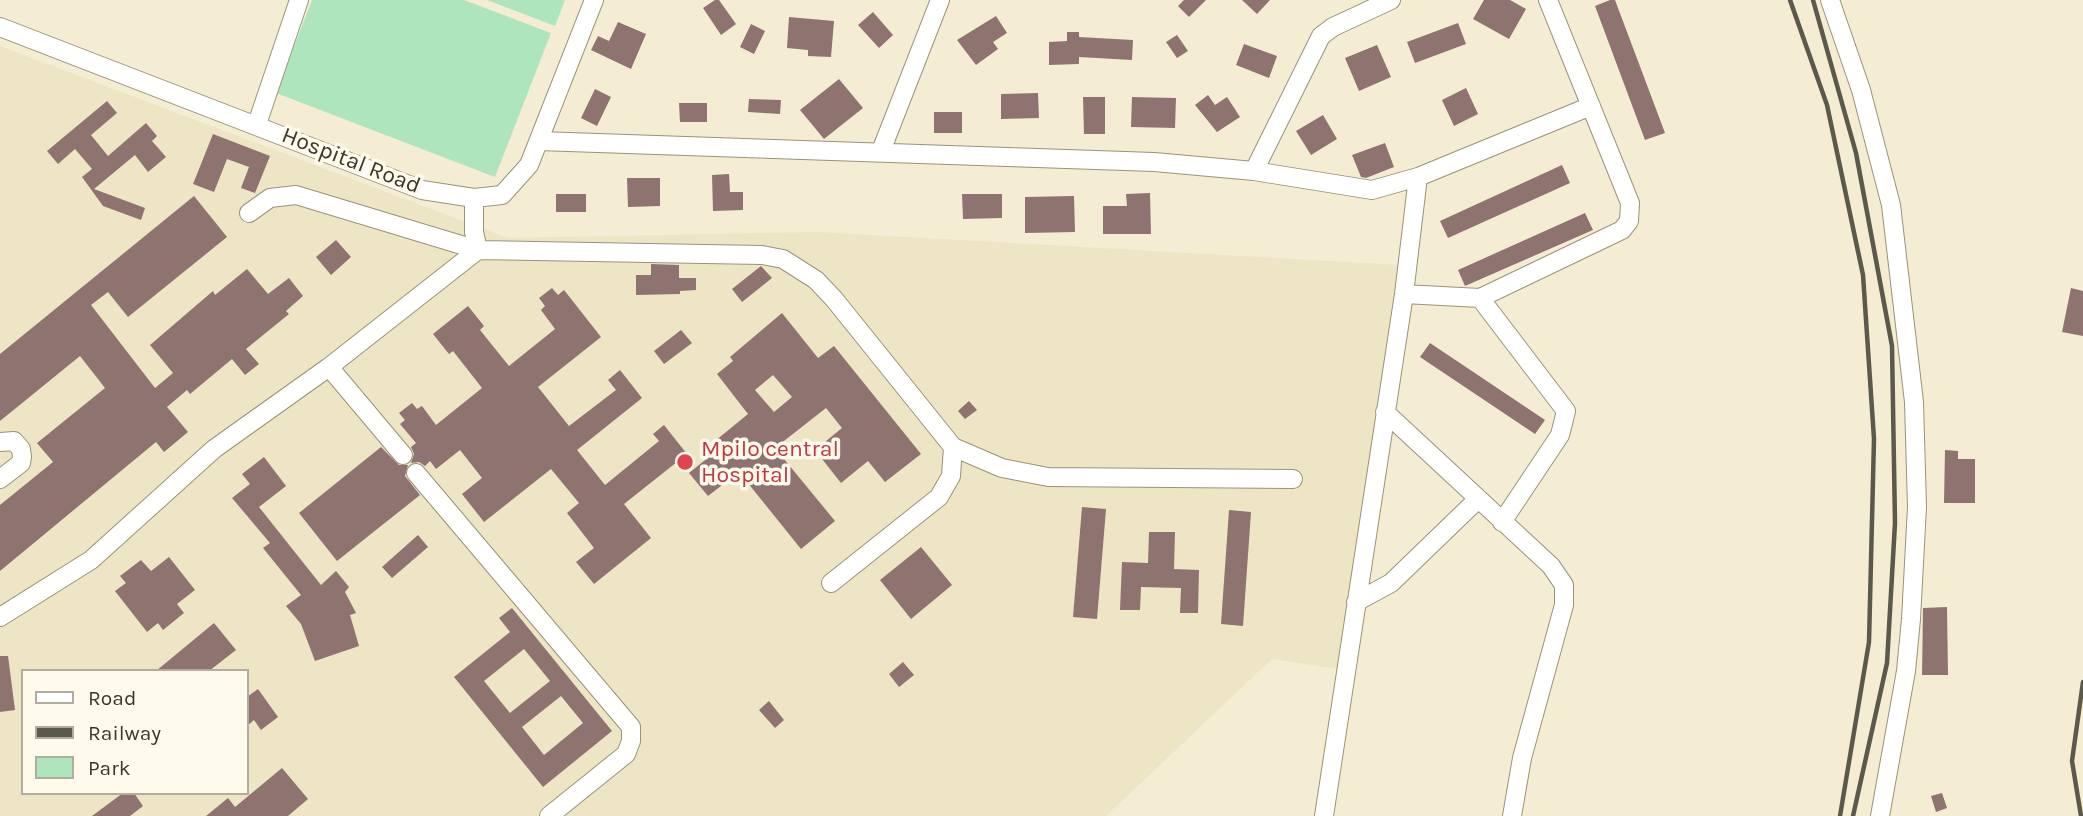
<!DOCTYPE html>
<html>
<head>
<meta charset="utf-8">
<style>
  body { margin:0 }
  #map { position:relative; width:2083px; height:816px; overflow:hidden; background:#f4edd4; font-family:Karla,sans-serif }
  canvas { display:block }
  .legend { position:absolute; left:21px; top:669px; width:228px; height:126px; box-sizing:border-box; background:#fffaeb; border:2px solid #b0ac9f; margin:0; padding:9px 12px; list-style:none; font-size:21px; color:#3a382e }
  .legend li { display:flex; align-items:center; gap:14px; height:35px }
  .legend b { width:35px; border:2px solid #b0ac9f }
</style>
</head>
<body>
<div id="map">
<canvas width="2083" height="816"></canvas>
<ul class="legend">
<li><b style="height:9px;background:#fff"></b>Road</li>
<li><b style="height:9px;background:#5b584c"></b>Railway</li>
<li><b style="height:19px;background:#afe5bc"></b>Park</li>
</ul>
</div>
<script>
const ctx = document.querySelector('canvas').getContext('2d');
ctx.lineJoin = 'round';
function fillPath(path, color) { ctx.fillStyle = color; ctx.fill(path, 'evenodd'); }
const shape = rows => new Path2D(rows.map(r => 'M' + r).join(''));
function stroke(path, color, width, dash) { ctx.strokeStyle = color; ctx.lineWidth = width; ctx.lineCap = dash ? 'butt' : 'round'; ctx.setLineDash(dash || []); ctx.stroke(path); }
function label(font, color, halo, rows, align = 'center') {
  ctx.font = font + ' Karla,sans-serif'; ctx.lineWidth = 7; ctx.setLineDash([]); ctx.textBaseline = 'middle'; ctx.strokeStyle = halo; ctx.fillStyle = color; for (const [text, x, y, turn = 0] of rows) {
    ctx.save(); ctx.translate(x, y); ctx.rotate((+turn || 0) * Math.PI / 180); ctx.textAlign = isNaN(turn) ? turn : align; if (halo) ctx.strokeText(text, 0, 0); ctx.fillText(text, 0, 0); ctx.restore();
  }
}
const built = shape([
  [0,46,508,238,818,232,1400,265,1338,669,1272,659,1106,816,0,816],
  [23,671,247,671,247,793,23,793]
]);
const green = shape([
  [312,0,464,0,551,33,495,177,276,93],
  [487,0,565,0,555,26]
]);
const building = shape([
  [715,0,719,0,736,24,721,35,703,8],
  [1184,0,1206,0,1189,17,1178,6],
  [1242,0,1270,0,1257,14],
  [1484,0,1510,0,1526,9,1509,39,1473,19],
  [1610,0,1615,0,1665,133,1645,140,1595,6],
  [873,12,893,35,879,48,858,25],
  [996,16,1007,33,993,42,998,49,976,65,957,40],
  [789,17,834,21,831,57,808,56,808,50,787,48],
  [618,22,646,34,631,69,591,50,598,36,609,41],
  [1458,23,1466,44,1415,63,1407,42],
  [751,24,765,31,754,54,740,47],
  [1067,32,1079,32,1079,37,1133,40,1132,60,1079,57,1079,64,1049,65,1049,42,1067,41],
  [1177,35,1188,51,1177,58,1166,42],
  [1244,44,1277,56,1269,78,1236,65],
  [1377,45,1391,77,1359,91,1345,58],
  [839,79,863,108,824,139,800,110],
  [1466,88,1478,114,1454,126,1442,100],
  [595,89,611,97,597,126,581,118],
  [1038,93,1039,118,1001,119,1001,94],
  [1208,95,1215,105,1227,97,1240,117,1217,132,1195,105],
  [1083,97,1105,97,1105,134,1084,134],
  [1132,97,1176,98,1175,128,1131,127],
  [749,99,781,100,780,114,748,112],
  [107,101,117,113,91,135,108,156,146,123,157,136,152,141,166,157,148,172,135,155,94,189,145,208,141,220,103,206,82,177,92,169,75,149,58,164,47,151],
  [679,103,707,103,707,122,680,122],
  [934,112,962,112,962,133,934,133],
  [1323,115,1337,139,1311,155,1296,131],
  [213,134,270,156,255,193,241,188,249,167,227,159,214,192,193,184],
  [1385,143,1394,167,1366,178,1361,177,1352,155],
  [1562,165,1570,183,1448,238,1440,221],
  [729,174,730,192,743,192,743,210,713,211,712,175],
  [627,178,660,178,660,206,628,207],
  [1150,193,1151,234,1103,234,1103,206,1127,206,1126,194],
  [556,194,586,194,586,212,556,212],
  [962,194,1002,194,1002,218,963,219],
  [194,196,227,237,128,317,108,292,91,305,155,388,173,373,150,345,213,291,215,295,247,269,268,294,289,278,303,296,286,311,289,314,246,349,259,364,245,375,232,359,190,394,187,390,167,407,188,432,164,452,156,442,0,571,0,505,53,462,37,443,105,388,80,356,0,421,0,354],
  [1074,196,1075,232,1025,233,1025,197],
  [1585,213,1593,230,1465,286,1458,270],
  [336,240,351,257,331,275,316,257],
  [651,264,679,265,679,278,696,278,696,290,680,291,680,294,636,295,636,275,651,275],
  [761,266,772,278,742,302,732,289],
  [552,288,558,295,564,290,601,337,538,387,569,426,616,390,608,380,620,370,642,398,577,450,605,485,659,441,653,434,664,425,687,454,624,504,651,538,594,584,576,562,594,548,567,513,579,503,551,469,484,522,462,494,482,478,460,450,436,469,430,461,425,466,419,462,411,463,414,454,411,447,416,443,400,424,405,420,399,413,412,403,417,409,422,406,436,425,482,388,453,351,449,354,433,334,468,306,484,326,480,330,509,366,555,329,541,310,545,306,539,298],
  [2071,288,2083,291,2083,336,2062,332],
  [782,313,818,358,834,346,921,454,885,482,868,461,841,483,815,450,842,428,826,408,775,448,835,521,801,549,739,472,708,496,689,473,720,448,715,441,748,414,717,374,733,361,730,357],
  [773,375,792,397,774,412,755,390],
  [681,330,692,343,664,364,654,351],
  [1430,343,1545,420,1535,434,1420,357],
  [969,401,977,410,965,419,958,411],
  [381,447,399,465,408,465,405,476,420,495,337,561,299,513],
  [1945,450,1958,451,1958,459,1975,459,1975,503,1944,503],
  [264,457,286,486,259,507,321,585,336,571,349,587,345,592,356,613,350,615,359,646,315,661,301,624,286,606,301,595,263,548,270,543,232,498,250,484,242,474],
  [1082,507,1106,509,1097,619,1073,617],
  [1229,510,1251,512,1243,626,1221,624],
  [1149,532,1175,532,1174,569,1199,570,1198,613,1180,613,1181,588,1141,587,1140,610,1120,610,1122,562,1148,563],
  [418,535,428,547,392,578,382,567],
  [921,547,952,585,911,619,880,580],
  [169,557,195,590,177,604,184,613,163,630,158,623,147,632,115,591,126,583,120,576,141,560,151,571],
  [1947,607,1948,675,1922,675,1923,608],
  [512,608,612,731,543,787,454,677,510,632,499,618],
  [524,649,550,681,510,713,484,681],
  [561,696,583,723,544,755,522,727],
  [214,623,236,650,209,671,156,671],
  [0,656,8,656,15,710,0,712],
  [903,662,914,675,899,687,889,674],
  [258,689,278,717,261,730,254,720,247,726,247,697],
  [769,701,784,720,775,728,759,710],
  [282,768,308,799,288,816,206,816,228,798,235,807],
  [123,793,134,793,143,806,130,816,92,816],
  [1942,793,1947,808,1936,812,1931,796]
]);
const minor = shape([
  [1830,0,1861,90,1891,205,1914,402,1917,507,1911,619,1906,671,1880,816],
  [0,27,422,190,474,198,502,195,529,165,594,0],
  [257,124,299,0],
  [539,141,1154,162,1254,171,1372,190,1418,177,1591,106],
  [881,151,940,0],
  [1254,171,1321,36,1333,27,1391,0],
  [249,213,270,198,296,195,478,250,762,255,783,259,816,280,834,299,953,447,1002,468,1048,477,1293,479],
  [1404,294,1480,298,1622,230,1629,221,1630,203,1548,0],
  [1480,298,1566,411,1560,435,1502,522],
  [329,367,403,455],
  [1385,412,1551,566,1564,585,1564,605,1522,758,1512,816],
  [0,442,14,441,21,449,22,457,21,463,0,479],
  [416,473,631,727,631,741,626,754,549,816],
  [831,583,939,497,951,476,953,447],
  [1356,602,1391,583,1477,500],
  [0,617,91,560,214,449,329,367,478,250,474,232,474,198],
  [1324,816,1404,294,1418,177]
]);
const rail = shape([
  [1790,0,1827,105,1863,275,1874,439,1869,642,1840,816],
  [1813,0,1856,153,1892,346,1895,523,1887,663,1853,816],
  [2081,816,2072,761,2083,682]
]);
const markers = [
  [685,462,9,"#e0444e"]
];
const streetNames = [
  ["Hospital Road",351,161,21]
];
const healthNames = [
  ["Mpilo central",701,449],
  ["Hospital",701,475]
];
fillPath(built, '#eee5c4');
fillPath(green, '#afe5bc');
fillPath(building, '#8e7371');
stroke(minor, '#99937b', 20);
stroke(minor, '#fff', 18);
stroke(rail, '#5b584c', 4.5);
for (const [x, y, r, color] of markers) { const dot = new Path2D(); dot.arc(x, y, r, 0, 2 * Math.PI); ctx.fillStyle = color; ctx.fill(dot); stroke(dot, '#fffaeb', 2.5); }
label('23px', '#3a382e', '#fffaeb', streetNames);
label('23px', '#be3a42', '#fffaeb', healthNames, 'left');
</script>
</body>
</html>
